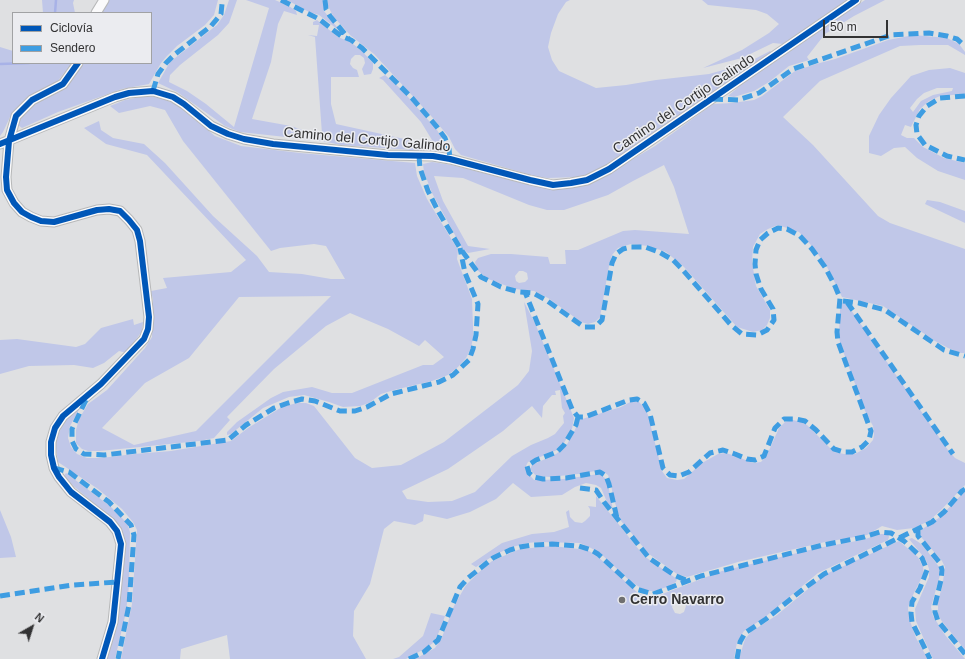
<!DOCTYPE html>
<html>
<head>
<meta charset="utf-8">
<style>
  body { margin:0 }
  #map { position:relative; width:965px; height:659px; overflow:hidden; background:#dfe0e2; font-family:Arial,sans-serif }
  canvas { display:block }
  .legend { position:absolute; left:12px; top:12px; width:140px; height:52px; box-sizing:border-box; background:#ebecf0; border:1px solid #a1a2a4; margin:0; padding:5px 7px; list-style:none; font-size:12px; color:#323233 }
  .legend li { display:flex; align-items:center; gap:8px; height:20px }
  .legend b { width:20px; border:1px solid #a1a2a4 }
  .north { position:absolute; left:12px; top:607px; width:40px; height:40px; -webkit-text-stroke:3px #ebecf0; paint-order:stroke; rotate:39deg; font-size:11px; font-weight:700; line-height:16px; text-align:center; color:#323233 }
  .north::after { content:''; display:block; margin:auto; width:14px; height:18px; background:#323233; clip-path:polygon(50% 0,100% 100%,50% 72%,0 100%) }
  .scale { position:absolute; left:823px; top:20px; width:65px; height:18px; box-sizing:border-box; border:2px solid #323233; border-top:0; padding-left:5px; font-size:12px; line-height:14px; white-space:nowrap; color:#323233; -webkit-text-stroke:3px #ebecf0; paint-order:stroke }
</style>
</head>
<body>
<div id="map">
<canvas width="965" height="659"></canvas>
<ul class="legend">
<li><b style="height:5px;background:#0057b8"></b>Ciclovía</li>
<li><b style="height:5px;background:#3e9de2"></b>Sendero</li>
</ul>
<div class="north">N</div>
<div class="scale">50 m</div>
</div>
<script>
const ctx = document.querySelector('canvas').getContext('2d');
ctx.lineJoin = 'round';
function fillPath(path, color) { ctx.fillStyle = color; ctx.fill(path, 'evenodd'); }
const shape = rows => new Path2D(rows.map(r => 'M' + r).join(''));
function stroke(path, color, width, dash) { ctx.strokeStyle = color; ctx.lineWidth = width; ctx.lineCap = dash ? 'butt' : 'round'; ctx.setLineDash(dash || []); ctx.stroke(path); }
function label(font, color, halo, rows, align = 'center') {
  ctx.font = font + ' Arial,sans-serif'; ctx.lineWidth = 3; ctx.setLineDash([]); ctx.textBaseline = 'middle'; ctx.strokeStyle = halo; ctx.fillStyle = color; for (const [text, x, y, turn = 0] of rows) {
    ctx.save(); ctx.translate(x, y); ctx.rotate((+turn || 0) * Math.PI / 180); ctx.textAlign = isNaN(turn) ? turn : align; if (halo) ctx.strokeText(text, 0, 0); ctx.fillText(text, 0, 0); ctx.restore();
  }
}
const green = shape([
  [42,0,74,0,73,3,75,13,43,13],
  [107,0,218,0,214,15,205,25,177,46,167,56,161,63,149,84,122,89,58,112,22,128,18,125,18,121,22,115,29,108,53,93,82,63,151,63,151,13,101,13],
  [229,0,237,0,229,23,218,35,180,65,170,75,169,82,187,91,206,104,234,127,269,8,246,0,275,0,289,6,296,11,297,15,284,11,278,24,271,62,252,119,291,126,305,131,322,134,315,37,308,35,317,36,319,25,313,25,313,22,317,20,338,37,350,42,360,49,373,63,373,69,371,74,364,75,362,69,365,63,364,58,360,55,355,55,351,59,350,64,353,68,357,70,359,77,331,77,331,104,336,124,418,142,432,140,421,122,383,80,379,78,385,75,401,89,437,130,441,136,442,145,436,149,412,150,341,145,322,141,240,132,225,126,177,92,158,83,170,62,217,25,224,15],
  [287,0,323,0,324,11,341,32,319,15,309,12],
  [328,0,570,0,566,2,558,14,551,33,548,47,552,60,559,71,596,88,626,85,656,80,709,74,745,64,770,51,772,53,706,97,622,156,602,168,589,175,577,177,548,178,538,177,461,155,455,149,449,137,432,117,374,54,350,35,333,16,328,6],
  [702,0,847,0,783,44,773,43,742,58,703,68,742,50,769,33,779,24,767,14,756,10,708,5],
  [865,0,885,0,854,16,825,34,807,57,809,60,789,66,769,82,754,91,734,97,728,96,742,84],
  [914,35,947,38,959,44,965,52,965,55,948,45,920,45,900,46,820,81,783,117,813,145,878,216,890,223,965,249,965,353,961,353,948,348,935,341,883,306,842,297,826,265,810,244,799,232,778,225,768,229,760,234,753,247,752,262,756,286,770,310,770,318,767,325,762,330,753,332,737,327,684,267,666,252,648,246,631,244,618,248,612,255,609,266,600,317,595,322,588,324,581,322,548,298,534,291,515,289,488,279,477,270,475,262,478,258,491,254,511,254,548,257,550,264,566,264,565,250,578,250,623,231,635,230,689,234,674,187,664,165,633,181,608,195,564,210,547,210,529,205,463,178,434,176,443,201,468,246,490,249,468,253,462,248,432,193,424,172,423,164,432,162,452,165,530,185,559,189,594,182,655,146,713,104,732,103,754,100,762,96,795,71,816,64,835,59,888,40],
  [519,271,523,271,527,273,528,279,525,282,519,283,516,281,515,276],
  [0,47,13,51,13,63,72,63,57,82,43,89,24,102,10,117,3,132,0,136],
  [950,68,965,73,965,94,940,96,929,101,920,109,911,127,905,125,901,135,907,138,914,138,923,147,944,158,965,163,965,180,938,171,917,158,905,147,894,148,881,156,869,153,869,136,879,115,891,98,911,76,929,70],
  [937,88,953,88,952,91,933,95,921,101,913,112,910,108,917,99,924,93],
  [145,96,162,98,177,105,215,136,241,146,300,153,415,163,417,176,427,199,458,250,457,259,472,299,473,326,473,338,471,348,466,358,458,367,448,375,432,381,394,390,381,394,369,403,360,406,343,407,329,402,304,395,289,397,263,408,231,434,227,435,227,432,237,422,271,398,283,392,312,387,332,393,352,393,423,365,433,365,444,357,425,340,419,346,388,329,350,313,326,326,274,369,227,417,230,420,214,438,199,441,100,451,88,451,82,449,76,443,76,430,79,419,88,404,107,390,145,348,152,337,153,300,151,291,167,288,163,278,231,272,246,260,147,155,106,144,84,128,99,121,101,130,113,138,144,144,165,163,213,216,257,256,269,272,302,274,331,279,345,279,326,246,314,244,280,248,271,251,183,141,165,110,150,106,119,113,110,106,125,100],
  [331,296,196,431,134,445,102,428,145,383,189,358,239,297],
  [927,200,940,202,965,211,965,223,925,204],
  [524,302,535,323,574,418,572,429,564,443,557,450,528,462,526,466,527,472,534,480,542,480,564,479,599,474,605,478,608,484,613,510,607,502,601,488,596,485,586,483,575,487,562,495,531,497,513,483,496,499,470,512,447,519,424,514,423,521,415,525,394,521,384,529,370,584,354,611,353,636,366,659,230,659,227,635,181,649,180,659,121,659,132,604,137,530,133,522,122,509,98,489,58,462,55,442,66,417,82,404,70,426,68,438,71,447,77,454,87,458,101,458,134,454,171,451,231,441,248,428,282,407,297,403,306,403,314,406,355,458,372,468,401,465,444,442,518,385,529,371,532,351],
  [560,390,562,408,565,413,563,416,564,423,559,429,555,434,548,438,531,445,512,456,475,492,452,501,428,502,407,499,402,491,448,469,503,431,532,406,542,418,543,406,552,395,556,395,555,391],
  [842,303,846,304,851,310,948,450,955,458,965,463,965,485,941,510,929,521,914,528,897,530,882,526,867,535,825,542,738,562,687,577,677,574,649,554,621,521,613,497,611,483,608,475,601,470,578,474,550,477,536,476,530,469,532,465,556,454,566,446,574,432,579,420,621,407,632,401,639,402,645,408,648,415,662,471,667,478,677,480,684,479,702,463,718,454,725,453,733,455,753,463,761,462,767,455,779,428,785,422,793,420,801,422,807,425,834,452,844,454,855,454,866,448,873,440,874,435,873,426,865,411,840,343,839,333,840,310],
  [133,319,134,325,143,322,142,331,127,353,119,351,104,363,93,368,74,365,29,366,0,374,0,340,17,339,76,347,85,344,101,328],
  [66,473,110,506,127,523,130,532,129,586,126,612,115,659,106,659,124,540,122,530,117,523,64,478,63,477],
  [965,491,965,650,941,620,938,614,938,600,942,588,945,567,942,561,921,537,920,534,921,530,940,517],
  [596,496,644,556,677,579,676,582,667,587,654,591,648,591,641,588,630,581,600,553,589,547,580,543,538,542,527,543,509,548,493,556,476,567,471,564,502,543,532,534,554,532,569,527,566,512,569,510,570,517,575,522,582,523,585,521,590,516,590,509,588,506,596,507],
  [0,510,11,537,16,557,0,558],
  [881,534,888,534,889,537,888,540,818,573,764,618,744,631,737,642,734,659,415,659,435,648,442,637,454,606,466,585,478,573,492,561,520,549,553,546,587,550,596,555,638,593,647,598,652,598,722,571,818,548,862,540],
  [680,600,684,602,686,606,684,612,680,614,675,613,672,607,675,601],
  [912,538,920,543,928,552,939,567,940,575,931,607,933,616,945,635,965,659,933,659,923,637,916,621,915,609,929,577,929,569,926,560,909,539],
  [899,541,918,557,923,567,924,573,910,601,908,608,909,618,916,638,928,659,739,659,745,639,751,632,777,615,826,574],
  [431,613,445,616,439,632,433,643,428,647,406,659,393,659,399,657,423,636]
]);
const stream = shape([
  [55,13,56,0],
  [0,64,29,63]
]);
const minor = shape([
  [96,13,104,0],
  [78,63,63,84,32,100,16,116,9,141,6,177,7,190,14,203,22,212,31,217,41,221,54,222,97,210,109,209,120,211,129,220,137,230,140,241,149,317,148,329,144,339,101,384,63,416,55,428,51,442,51,455,54,468,59,477,71,492,110,522,117,531,121,544,113,622,102,659],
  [0,144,115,97,129,93,153,91,173,97,184,104,211,126,228,134,244,139,273,144,388,155,433,156,450,159,530,180,553,185,571,183,587,180,609,169,856,0]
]);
const quiet = shape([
  [281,0,319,19,341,36,351,40,362,48,412,98,437,127,445,138,449,149,450,159],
  [325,0,326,9,330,16,349,39],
  [153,91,158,74,166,63,174,55,211,26,221,14,222,4,224,0],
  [965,96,940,98,927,106,919,116,916,125,917,134,925,145,947,156,965,160],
  [713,99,738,100,759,93,793,69,891,35,929,33,947,36,957,39,965,46],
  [419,156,420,168,428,191,438,211,460,248,481,277,501,287,519,292,533,293,546,300,584,327,595,327,602,320,612,263,616,254,623,249,631,247,645,247,659,252,673,260,682,269,731,325,742,334,757,335,767,330,774,320,773,309,761,289,756,274,755,264,756,250,760,240,768,233,778,228,787,229,800,236,812,249,825,267,835,286,840,298,837,332,838,342,871,431,869,440,862,447,852,452,844,452,834,449,816,430,805,421,796,419,784,419,775,428,764,456,755,460,747,459,735,454,723,450,710,453,689,472,679,476,670,475,663,468,650,414,644,403,637,399,629,400,585,417,578,417,572,409,525,292],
  [843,301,859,303,885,310,944,350,965,356],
  [847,302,953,454],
  [86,400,72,429,72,441,76,449,84,454,104,455,228,440,246,425,274,408,288,403,302,399,315,401,340,411,355,411,367,407,391,394,439,382,453,375,469,360,473,349,476,335,478,304,465,273,460,248],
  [578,417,576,425,564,445,557,452,536,460,527,466,529,473,534,477,543,479,566,478,600,472,606,476,609,484,617,518],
  [54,468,69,472,109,502,131,525,134,535,129,605,118,659],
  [580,488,596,490,604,502,649,558,674,575,688,581],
  [918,529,918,536,940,563,942,570,941,580,935,605,935,612,938,621,965,654],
  [0,596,73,585,117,582],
  [409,659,424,652,438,640,460,587,468,578,493,558,510,550,520,547,532,545,552,544,579,546,591,550,598,554,636,589,653,594,701,576,823,545,864,537,880,532,891,533,904,541,922,558,927,570,920,588,912,602,911,613,912,622,930,659],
  [737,659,740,642,745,633,766,619,802,590,824,574,932,522,944,512,962,491,965,489]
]);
const cycleway = shape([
  [78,63,63,84,32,100,16,116,9,141,6,177,7,190,14,203,22,212,31,217,41,221,54,222,97,210,109,209,120,211,129,220,137,230,140,241,149,317,148,329,144,339,101,384,63,416,55,428,51,442,51,455,54,468,59,477,71,492,110,522,117,531,121,544,113,622,102,659],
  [0,144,115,97,129,93,153,91,173,97,184,104,211,126,228,134,244,139,273,144,388,155,433,156,450,159,530,180,553,185,571,183,587,180,609,169,856,0]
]);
const markers = [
  [622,600,4,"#6f6f70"]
];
const streetNames = [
  ["Camino del Cortijo Galindo",684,104,-34],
  ["Camino del Cortijo Galindo",367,140,5]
];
const poiNames = [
  ["Cerro Navarro",630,600]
];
fillPath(green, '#c0c7e8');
stroke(stream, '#a8b2e7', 2.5);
stroke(minor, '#b7b8b9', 11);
stroke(minor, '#fafafb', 9);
stroke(quiet, '#3e9de2', 5, [10, 5]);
stroke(cycleway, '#0057b8', 6);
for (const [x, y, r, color] of markers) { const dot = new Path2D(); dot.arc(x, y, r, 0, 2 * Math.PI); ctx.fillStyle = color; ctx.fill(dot); stroke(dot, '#ebecf0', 1.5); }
label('14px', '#323233', '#ebecf0', streetNames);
label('bold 14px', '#323233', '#ebecf0', poiNames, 'left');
</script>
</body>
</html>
